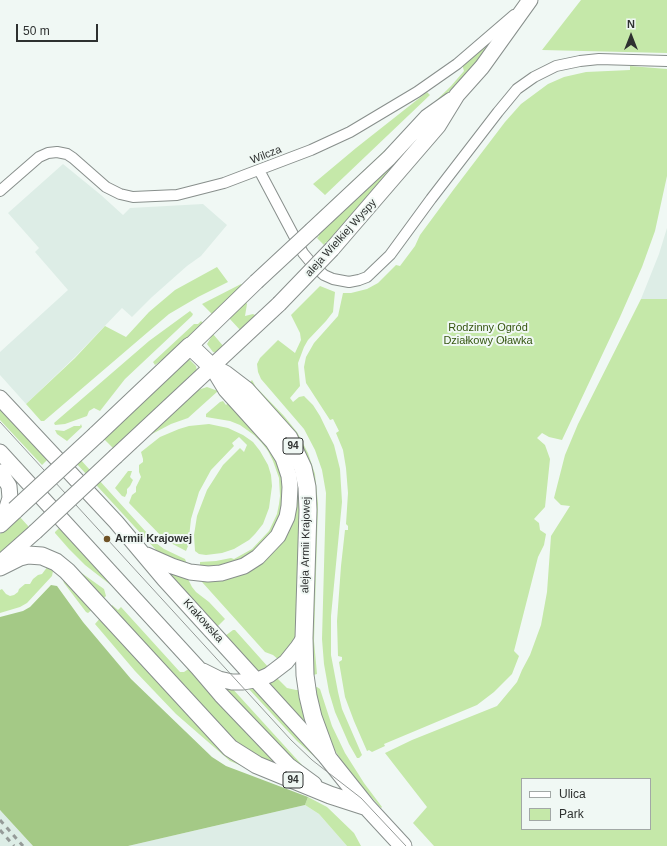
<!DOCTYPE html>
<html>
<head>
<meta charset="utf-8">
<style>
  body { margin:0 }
  #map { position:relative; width:667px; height:846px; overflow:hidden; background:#f0f8f4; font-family:Arial,sans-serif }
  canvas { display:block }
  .legend { position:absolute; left:521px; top:778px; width:130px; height:52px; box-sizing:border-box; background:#f0f8f4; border:1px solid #a2a8a6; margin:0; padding:5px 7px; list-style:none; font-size:12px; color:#2e3130 }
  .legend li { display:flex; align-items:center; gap:8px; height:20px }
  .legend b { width:20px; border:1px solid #a2a8a6 }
  .north { position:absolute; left:611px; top:16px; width:40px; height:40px; -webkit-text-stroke:3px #f0f8f4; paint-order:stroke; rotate:0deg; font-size:11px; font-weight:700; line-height:16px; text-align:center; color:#2e3130 }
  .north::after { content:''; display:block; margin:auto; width:14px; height:18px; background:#2e3130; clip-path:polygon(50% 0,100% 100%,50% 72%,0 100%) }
  .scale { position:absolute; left:16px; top:24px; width:82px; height:18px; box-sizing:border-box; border:2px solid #2e3130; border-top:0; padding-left:5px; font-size:12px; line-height:14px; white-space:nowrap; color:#2e3130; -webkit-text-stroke:3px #f0f8f4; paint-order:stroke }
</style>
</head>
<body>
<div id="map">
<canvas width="667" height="846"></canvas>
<ul class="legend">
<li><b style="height:5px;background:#fff"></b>Ulica</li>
<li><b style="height:11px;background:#c5e8a9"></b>Park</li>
</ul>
<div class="north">N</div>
<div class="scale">50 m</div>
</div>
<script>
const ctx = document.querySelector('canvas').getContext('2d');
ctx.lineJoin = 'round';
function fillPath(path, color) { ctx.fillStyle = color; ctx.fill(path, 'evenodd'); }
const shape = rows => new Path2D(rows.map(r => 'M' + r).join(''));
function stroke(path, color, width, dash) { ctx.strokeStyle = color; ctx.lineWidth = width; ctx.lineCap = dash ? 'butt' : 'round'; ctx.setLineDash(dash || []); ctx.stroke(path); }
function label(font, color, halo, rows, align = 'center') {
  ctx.font = font + ' Arial,sans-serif'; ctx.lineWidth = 4; ctx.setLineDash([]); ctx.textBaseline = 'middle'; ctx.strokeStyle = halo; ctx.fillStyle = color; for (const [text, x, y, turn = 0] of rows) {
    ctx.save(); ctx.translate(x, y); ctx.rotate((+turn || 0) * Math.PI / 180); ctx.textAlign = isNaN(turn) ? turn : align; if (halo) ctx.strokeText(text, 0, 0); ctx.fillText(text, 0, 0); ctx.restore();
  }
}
const built = shape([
  [63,164,101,195,123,215,130,208,203,204,227,225,201,256,187,266,152,297,132,317,122,308,75,357,26,404,0,375,0,352,68,290,35,252,39,248,8,213],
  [667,228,667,299,641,299,659,254],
  [305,805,319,814,347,846,128,846],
  [0,810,33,846,0,846]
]);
const green = shape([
  [581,0,667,0,667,53,542,50],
  [499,31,483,55,444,97,312,222,311,220,399,137,451,86,464,71,462,64],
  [630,66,667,69,667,176,655,231,642,267,620,317,562,440,549,437,542,433,537,438,545,445,550,459,545,507,534,519,539,523,540,530,546,534,544,545,538,557,514,651,519,656,512,674,494,692,477,705,384,744,385,746,372,752,369,750,367,751,354,721,345,697,339,662,342,660,342,657,338,656,337,621,341,566,345,530,348,530,348,526,346,524,348,493,346,468,343,450,336,433,339,431,333,419,330,420,306,383,304,367,306,357,314,343,338,316,343,293,351,293,367,289,378,283,396,265,400,266,415,246,420,235,454,189,505,122,521,104,548,84,564,77,586,72,630,70],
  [427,92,430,95,325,195,313,184,356,148],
  [441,110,328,244,326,242,324,245,317,238,319,236,317,234],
  [217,267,228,282,198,297,169,314,44,421,41,421,26,404,75,358,105,326,126,337,149,312,175,290],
  [241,284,243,286,213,315,202,304],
  [320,286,335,292,333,312,326,321,308,340,304,347,298,363,300,386,290,398,293,402,299,397,304,396,313,405,320,416,334,445,340,469,342,502,331,616,331,655,338,692,342,709,362,755,359,758,357,758,349,744,335,712,329,692,324,664,322,639,326,493,322,470,315,450,304,429,261,379,258,372,257,364,260,358,278,340,295,353,301,340,300,333,291,315],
  [641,299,667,299,667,846,434,846,413,823,427,807,385,753,412,740,497,706,517,682,522,670,530,655,541,625,547,592,551,536,570,506,561,505,554,498,565,455,578,424],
  [522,779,650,779,650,829,522,829],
  [246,302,247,304,245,316,253,314,255,315,257,314,259,315,241,331,229,318],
  [190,311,193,314,192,316,125,379,100,411,94,408,89,411,87,416,65,424,55,425,54,423,149,341],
  [201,321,204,324,174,351,155,365,153,362,194,324,198,324],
  [213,334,224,347,217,353,213,352,207,344],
  [188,359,190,360,196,366,197,371,114,449,102,437],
  [252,380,256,387,284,416,297,432,308,453,315,474,318,504,314,641,317,674,310,676,315,511,249,383],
  [207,387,218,391,188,418,171,424,152,434,151,433,198,390],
  [223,401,226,405,229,402,267,442,280,467,285,500,277,525,252,555,221,567,200,567,200,562,216,561,231,558,234,559,252,549,269,531,277,514,279,504,280,496,279,478,273,461,268,451,261,442,254,435,240,425,230,421,206,417,206,414,220,402],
  [0,408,48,459,42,465,0,420],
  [81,424,82,427,67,441,57,434,55,430,64,431,74,426,80,426],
  [209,424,228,428,243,435,253,442,260,451,268,465,271,475,272,486,269,508,263,524,255,534,249,540,234,549,222,553,206,555,199,554,195,551,194,535,197,516,207,490,223,465,240,448,244,452,247,445,239,437,232,443,234,446,211,470,199,492,191,519,188,546,186,551,165,540,129,503,132,495,136,492,136,487,141,477,139,472,139,465,143,462,143,459,141,452,160,437,179,429,189,426],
  [274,429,301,488,296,635,290,646,279,660,273,655,265,652,202,582,201,579,262,563,276,550,290,528],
  [80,459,156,543,164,549,185,559,187,564,165,557,156,550,76,463],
  [128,471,132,471,130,477,133,480,130,486,127,489,127,493,125,497,122,496,115,488],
  [19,516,29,527,0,554,0,534],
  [60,527,181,659,179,659,112,586,85,565,69,549,55,533,55,532],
  [48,566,52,568,53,571,52,576,27,603,20,607,0,613,0,590,2,589,6,594,10,596,14,595,18,592,19,589,25,584,30,584,33,579,38,575,42,574],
  [76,569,104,589,106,596,102,600],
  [169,571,188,579,192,587,196,592,209,602,225,619,217,627,169,573],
  [62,577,94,608,88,613,86,612,64,583],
  [112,605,118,610,121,607,180,672,184,672,190,668,282,769,243,749,110,608],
  [101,617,254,771,230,761,176,714,135,671,95,624],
  [233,630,235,630,269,668,260,672,256,671,225,636],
  [276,677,287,688,296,690,302,690,311,730,268,683],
  [217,684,230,686,302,765,301,768],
  [253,686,326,767,297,741,247,687],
  [317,687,320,689,332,726,345,753,364,783,382,807,381,808,350,773,331,745,311,688],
  [308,797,327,807,354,833,361,846,347,846,319,814,305,805]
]);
const forest = shape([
  [51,585,57,586,83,622,131,679,212,757,226,766,308,797,305,805,128,846,33,846,0,810,0,617,23,611,30,607]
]);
const minor = shape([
  [259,170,303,253,313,265,324,275,333,279,349,282,359,280,367,277,390,255,431,199,498,112,517,89,534,77,556,66,580,61,599,59,667,61],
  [0,191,39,157,48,153,57,152,67,154,73,158,106,187,120,194,133,197,177,195,224,183,311,150,350,132,417,92,457,64,514,15]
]);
const secondary = shape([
  [312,230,389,158,427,117,451,100],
  [332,249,438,126,457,95,482,67,530,0],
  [190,346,256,282],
  [0,398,116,522,164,579,326,757],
  [0,452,198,668,221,695,288,765,314,784],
  [116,456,279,304],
  [0,472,9,486,10,498,5,514,0,522],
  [147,555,172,566,190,572,208,574,221,573,244,566,258,557,278,536,287,517,289,506,290,487,289,476,283,458,273,442,226,390,212,367],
  [0,563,35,532],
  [203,671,219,679,232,682,243,682,260,679,269,675,286,662,298,647,304,638]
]);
const primary = shape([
  [96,435,190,346,212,367,225,374,246,390,289,438,303,468,307,487,308,510,304,638,305,675,308,696,313,717,328,758,367,807,403,846],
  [0,524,15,510],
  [0,567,20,557,28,555,42,556,56,562,67,571,230,748,257,765,330,795,367,807]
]);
const tram = shape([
  [0,422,291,740,312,760,361,798,406,846]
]);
const rail = shape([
  [0,820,23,846],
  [0,830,14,846]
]);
const secondaryBridge = shape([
  [256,282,312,230],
  [279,304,332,249],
  [35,532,116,456]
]);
const primaryBridge = shape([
  [15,510,96,435]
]);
const markers = [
  [107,539,4,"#6f5326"]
];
const shields = [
  [293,446,20],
  [293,780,20]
];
const shieldNames = [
  ["94",293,446],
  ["94",293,780]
];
const streetNames = [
  ["Wilcza",266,155,-21],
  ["aleja Wielkiej Wyspy",341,238,-48],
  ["aleja Armii Krajowej",306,545,-89],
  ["Krakowska",203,621,48]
];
const parkNames = [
  ["Rodzinny Ogród",488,328],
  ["Działkowy Oławka",488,341]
];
const poiNames = [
  ["Armii Krajowej",115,539]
];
fillPath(built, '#ddede6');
fillPath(green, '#c5e8a9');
fillPath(forest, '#a4c986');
stroke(minor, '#888f8c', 12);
stroke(secondary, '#888f8c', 17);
stroke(primary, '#888f8c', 19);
stroke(minor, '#fff', 10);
stroke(secondary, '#fff', 15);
stroke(primary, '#fff', 17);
stroke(tram, '#959a98', 1);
stroke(rail, '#959a98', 3, [5, 5]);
stroke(secondaryBridge, '#888f8c', 17, []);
stroke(primaryBridge, '#888f8c', 19, []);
stroke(secondaryBridge, '#fff', 15);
stroke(primaryBridge, '#fff', 17);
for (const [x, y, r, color] of markers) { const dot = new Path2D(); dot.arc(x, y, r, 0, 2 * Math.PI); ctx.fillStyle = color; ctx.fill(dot); stroke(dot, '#f0f8f4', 1.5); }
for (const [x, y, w] of shields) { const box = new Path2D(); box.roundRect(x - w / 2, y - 8, w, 16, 3); ctx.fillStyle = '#f0f8f4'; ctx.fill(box); stroke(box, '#2e3130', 1); }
label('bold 10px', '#2e3130', null, shieldNames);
label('11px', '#2e3130', '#f0f8f4', streetNames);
label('11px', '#355610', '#f0f8f4', parkNames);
label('bold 11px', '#2e3130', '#f0f8f4', poiNames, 'left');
</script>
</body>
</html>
